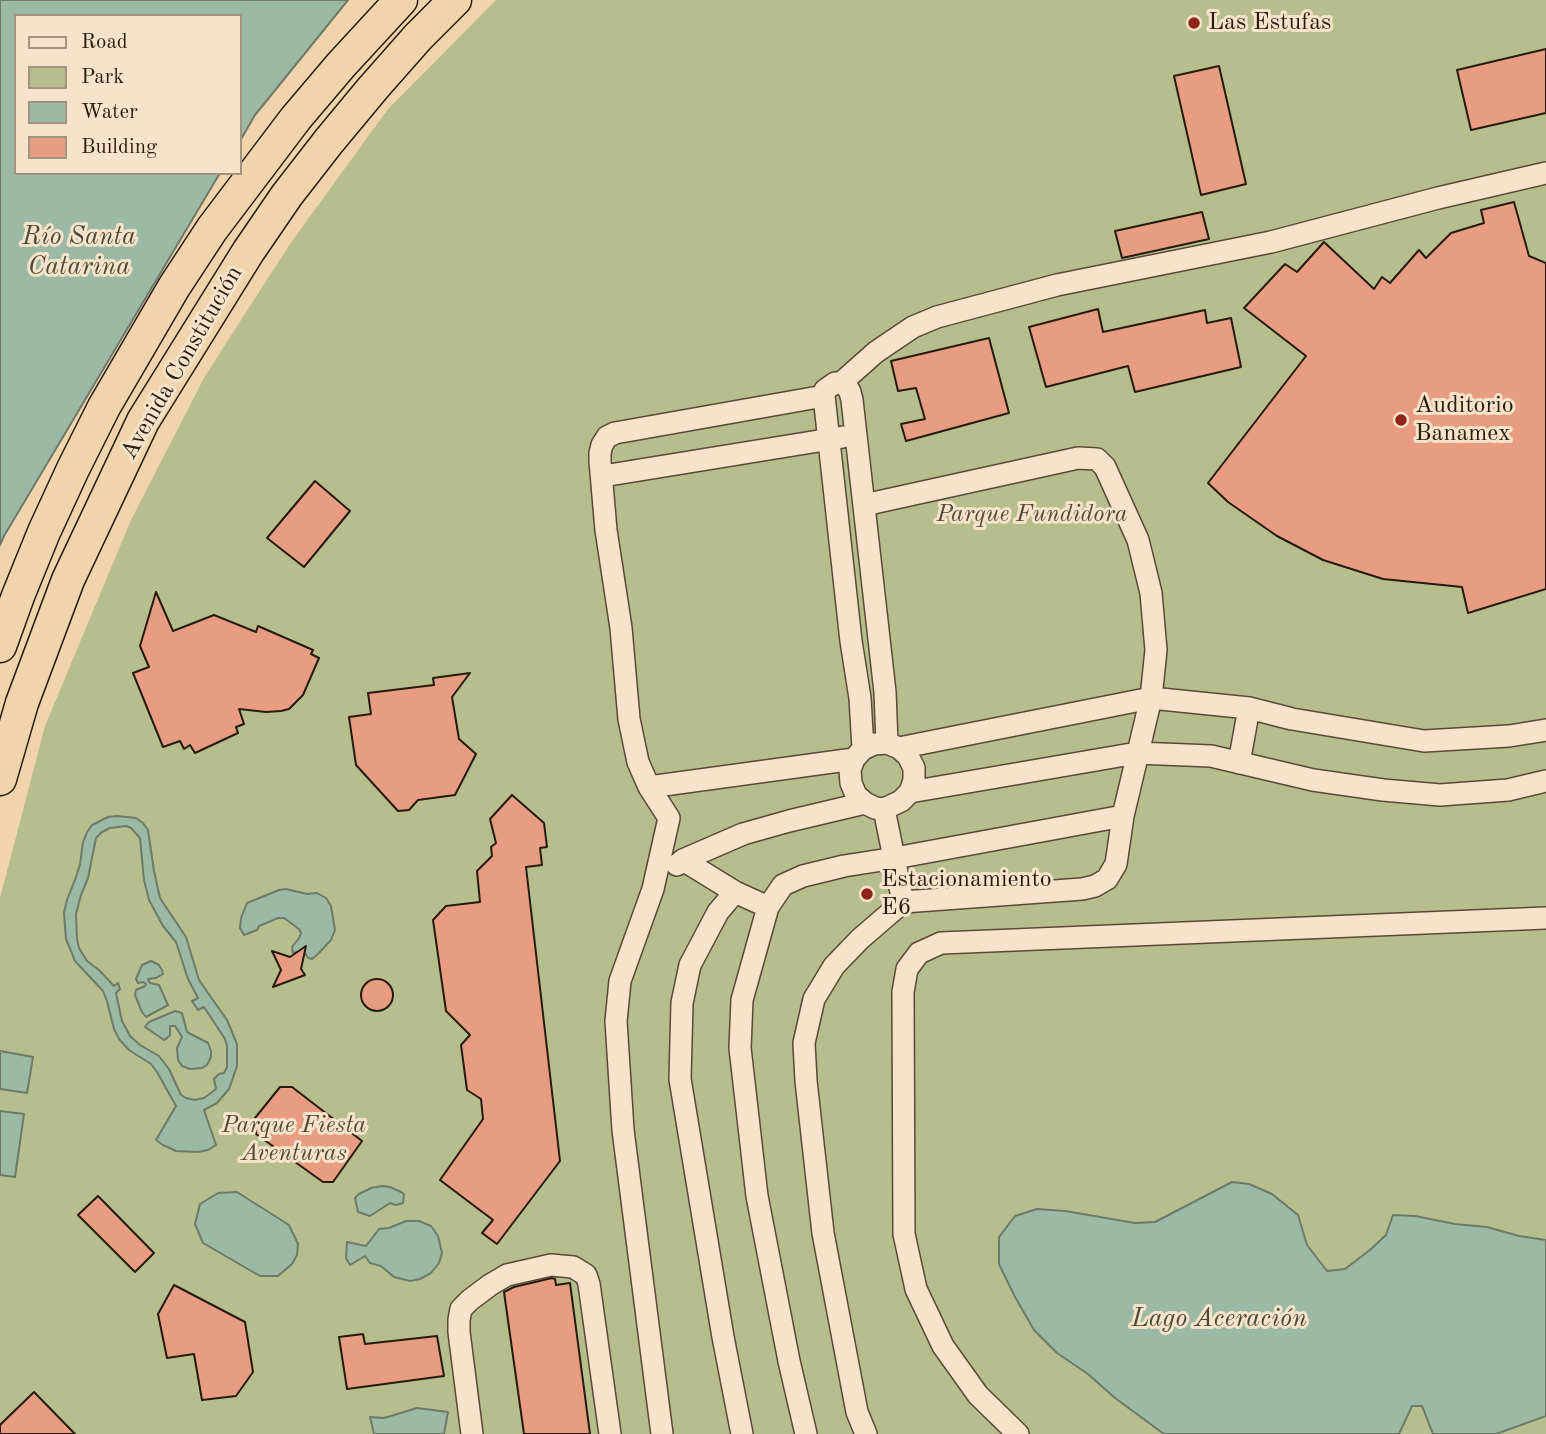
<!DOCTYPE html>
<html>
<head>
<meta charset="utf-8">
<style>
  body { margin:0 }
  #map { position:relative; width:1546px; height:1434px; overflow:hidden; background:#f1d4ac; font-family:"Old Standard TT",serif }
  canvas { display:block }
  .legend { position:absolute; left:14px; top:14px; width:228px; height:161px; box-sizing:border-box; background:#f6e3c9; border:2px solid #a3937f; margin:0; padding:9px 12px; list-style:none; font-size:21px; color:#261b0f }
  .legend li { display:flex; align-items:center; gap:14px; height:35px }
  .legend b { width:35px; border:2px solid #a3937f }
</style>
</head>
<body>
<div id="map">
<canvas width="1546" height="1434"></canvas>
<ul class="legend">
<li><b style="height:9px;background:#f6e3c9"></b>Road</li>
<li><b style="height:19px;background:#b6be8d"></b>Park</li>
<li><b style="height:19px;background:#9cb9a5"></b>Water</li>
<li><b style="height:19px;background:#e89d82"></b>Building</li>
</ul>
</div>
<script>
const ctx = document.querySelector('canvas').getContext('2d');
ctx.lineJoin = 'round';
function fillPath(path, color) { ctx.fillStyle = color; ctx.fill(path, 'evenodd'); }
const shape = rows => new Path2D(rows.map(r => 'M' + r).join(''));
function stroke(path, color, width, dash) { ctx.strokeStyle = color; ctx.lineWidth = width; ctx.lineCap = dash ? 'butt' : 'round'; ctx.setLineDash(dash || []); ctx.stroke(path); }
function label(font, color, halo, rows, align = 'center') {
  ctx.font = font + ' "Old Standard TT",serif'; ctx.lineWidth = 6; ctx.setLineDash([]); ctx.textBaseline = 'middle'; ctx.strokeStyle = halo; ctx.fillStyle = color; for (const [text, x, y, turn = 0] of rows) {
    ctx.save(); ctx.translate(x, y); ctx.rotate((+turn || 0) * Math.PI / 180); ctx.textAlign = isNaN(turn) ? turn : align; if (halo) ctx.strokeText(text, 0, 0); ctx.fillText(text, 0, 0); ctx.restore();
  }
}
const green = shape([
  [496,0,1546,0,1546,1434,0,1434,0,898,45,726,131,520,205,376,290,244,388,109]
]);
const water = shape([
  [0,0,348,0,255,115,240,141,240,16,16,16,16,173,220,173,4,536,0,545,0,0],
  [117,816,136,818,143,823,148,830,154,871,160,898,186,937,199,980,227,1020,237,1044,237,1066,229,1089,217,1103,204,1110,216,1145,208,1150,198,1152,176,1151,163,1145,156,1140,176,1106,157,1072,151,1064,129,1050,119,1039,114,1029,107,1001,103,991,75,961,66,939,64,913,67,900,76,877,80,864,83,842,87,832,92,825,108,817,117,816],
  [126,826,131,828,140,838,144,880,149,900,163,926,176,942,188,979,198,998,192,1001,198,1010,204,1007,225,1039,227,1046,227,1067,224,1073,219,1074,214,1079,216,1089,204,1098,195,1100,186,1098,181,1095,169,1069,159,1056,140,1045,130,1036,122,1021,116,993,120,989,118,983,114,986,99,970,87,961,79,948,77,939,76,914,81,895,88,878,96,838,102,832,110,828,126,826],
  [286,889,307,894,317,893,326,898,331,906,335,930,331,940,318,954,312,959,308,958,305,953,301,951,293,953,292,947,299,938,301,933,299,929,284,918,278,918,259,926,257,930,244,935,240,928,241,918,247,903,279,890,286,889],
  [151,961,159,965,162,970,163,974,156,978,148,979,150,983,159,985,168,1005,146,1017,142,1012,135,995,136,990,145,986,146,984,143,982,138,983,136,979,142,965,151,961],
  [175,1011,182,1013,187,1032,208,1043,211,1051,211,1057,207,1065,202,1068,190,1069,182,1066,178,1060,177,1048,182,1037,175,1026,170,1026,170,1035,166,1039,164,1040,145,1027,149,1022,175,1011],
  [0,1051,33,1057,27,1093,0,1089,0,1051],
  [0,1111,24,1114,15,1177,0,1175,0,1111],
  [1232,1182,1249,1184,1272,1194,1298,1215,1307,1245,1327,1271,1345,1269,1370,1250,1386,1235,1393,1215,1415,1216,1455,1224,1487,1227,1519,1236,1546,1240,1546,1416,1496,1434,1433,1434,1422,1406,1412,1406,1399,1434,1164,1434,1115,1398,1088,1374,1057,1353,1034,1330,1014,1295,999,1264,999,1237,1015,1216,1037,1209,1065,1211,1135,1223,1155,1222,1232,1182],
  [382,1186,390,1187,401,1192,404,1194,403,1203,396,1205,390,1203,370,1216,358,1212,355,1198,359,1194,371,1188,382,1186],
  [237,1192,289,1225,298,1244,297,1255,292,1264,278,1276,260,1276,203,1243,195,1224,200,1204,218,1193,237,1192],
  [406,1221,419,1221,431,1226,438,1236,442,1253,439,1263,431,1273,420,1279,410,1281,394,1277,381,1266,370,1263,365,1256,350,1265,346,1258,347,1242,366,1246,379,1229,389,1228,406,1221],
  [417,1408,448,1412,444,1434,374,1434,370,1417,384,1418,417,1408]
]);
const building = shape([
  [1546,49,1546,113,1471,130,1457,70,1546,49],
  [1219,66,1246,184,1201,195,1174,76,1219,66],
  [1514,202,1529,256,1546,263,1546,589,1468,613,1462,587,1383,579,1323,560,1277,536,1228,502,1208,483,1306,356,1244,308,1285,264,1297,272,1324,242,1374,289,1382,277,1390,283,1419,250,1426,258,1451,233,1484,223,1481,210,1514,202],
  [1202,212,1209,239,1122,258,1115,231,1202,212],
  [1098,309,1103,332,1205,310,1207,323,1231,318,1241,367,1135,392,1128,366,1046,387,1029,327,1098,309],
  [989,338,1009,413,906,441,901,424,925,419,916,388,898,391,891,361,989,338],
  [315,481,350,511,304,567,267,538,315,481],
  [156,592,173,631,214,615,256,632,258,626,313,650,311,654,319,658,303,695,289,709,281,711,266,712,239,709,244,724,236,727,238,733,195,753,190,745,184,749,180,741,163,747,133,673,149,667,140,646,156,592],
  [470,673,452,697,459,739,476,754,455,795,418,800,409,810,398,811,356,765,349,717,371,714,368,693,434,685,433,678,470,673],
  [512,795,544,823,547,847,540,848,542,865,526,867,560,1161,497,1244,482,1233,493,1220,440,1180,483,1119,481,1099,467,1090,461,1045,470,1035,446,1011,433,920,446,906,480,902,477,871,492,856,491,847,496,843,490,819,512,795],
  [306,946,301,969,305,975,273,987,281,970,272,951,290,957,306,946],
  '361 995a16 16 0 1 1 32 0a16 16 0 1 1-32 0Z',
  [280,1087,292,1087,362,1141,333,1182,323,1182,256,1134,255,1118,280,1087],
  [98,1196,154,1253,135,1272,78,1215,98,1196],
  [552,1278,555,1279,556,1285,570,1283,590,1434,524,1434,504,1292,514,1287,552,1278],
  [174,1285,245,1322,253,1372,236,1396,202,1400,194,1354,167,1358,158,1314,174,1285],
  [363,1334,365,1344,437,1336,444,1376,347,1389,339,1337,363,1334],
  [34,1392,75,1434,0,1434,0,1425,34,1392]
]);
const minor = shape([
  [841,383,876,352,913,327,937,317,1057,285,1271,242,1438,198,1546,173],
  [603,476,843,437],
  [864,505,1078,458,1097,459,1105,467,1138,540,1151,593,1156,650,1151,698,1123,816,1116,864,1107,879,1095,886,1082,889,903,902],
  [899,748,908,756,914,768,914,780,910,792,901,801,884,809,875,808,865,803,856,795,851,783,850,770,854,759,863,749,874,744,887,743,899,748,1151,698,1249,708,1292,719,1424,741,1509,736,1546,730],
  [863,749,860,698,851,641,824,396,825,390,835,383,841,383,847,387,850,392,852,400,885,692,887,743],
  [1239,763,1249,708],
  [649,787,638,762,629,719,621,628,606,530,600,461,600,453,602,445,607,437,615,433,824,396],
  [910,792,1137,753,1211,756,1313,780,1383,790,1440,795,1508,790,1546,781],
  [683,860,735,892,768,907,783,885,803,876,844,866,895,858,1123,816],
  [677,865,683,860,743,834,789,821,865,803],
  [735,892,718,912,690,965,682,1003,680,1079,723,1337,742,1434],
  [768,907,742,1000,740,1048,757,1196,789,1361,806,1434],
  [472,1434,459,1332,459,1320,461,1309,470,1300,490,1285,507,1275,551,1265,573,1267,586,1275,589,1284,610,1434],
  [662,1434,623,1130,616,1021,620,981,653,889,669,818,649,787,854,759],
  [866,1434,857,1412,823,1233,806,1081,804,1043,814,999,834,966,860,939,903,902,884,809],
  [1018,1434,978,1395,943,1346,916,1289,904,1234,903,992,907,969,919,953,941,943,1546,918]
]);
const highway = shape([
  [0,646,18,596,44,532,73,469,104,407,174,287,212,229,296,118,341,65,401,0],
  [0,779,22,703,68,580,143,421,248,252,287,195,329,141,373,88,418,37,455,0]
]);
const markers = [
  [1194,23,7,"#8f2418"],
  [1401,420,7,"#8f2418"],
  [867,894,7,"#8f2418"]
];
const poiNames = [
  ["Las Estufas",1208,23],
  ["Auditorio",1415,406],
  ["Banamex",1415,434],
  ["Estacionamiento",881,880],
  ["E6",881,908]
];
const streetNames = [
  ["Avenida Constitución",182,363,-60]
];
const parkNames = [
  ["Parque Fundidora",1032,515],
  ["Parque Fiesta",294,1126],
  ["Aventuras",294,1154]
];
const waterNames = [
  ["Río Santa",79,237],
  ["Catarina",79,267],
  ["Lago Aceración",1219,1319]
];
fillPath(green, '#b6be8d');
fillPath(water, '#9cb9a5');
stroke(water, '#6d7a69', 2);
fillPath(building, '#e89d82');
stroke(building, '#261b0f', 2);
stroke(minor, '#594936', 24);
stroke(highway, '#261b0f', 35);
stroke(minor, '#f6e3c9', 21);
stroke(highway, '#f1d4ac', 32);
for (const [x, y, r, color] of markers) { const dot = new Path2D(); dot.arc(x, y, r, 0, 2 * Math.PI); ctx.fillStyle = color; ctx.fill(dot); stroke(dot, '#f6e3c9', 2.5); }
label('24px', '#261b0f', '#f6e3c9', poiNames, 'left');
label('24px', '#261b0f', '#f6e3c9', streetNames);
label('italic 24px', '#514c35', '#f6e3c9', parkNames);
label('italic 26px', '#494a3c', '#f6e3c9', waterNames);
</script>
</body>
</html>
